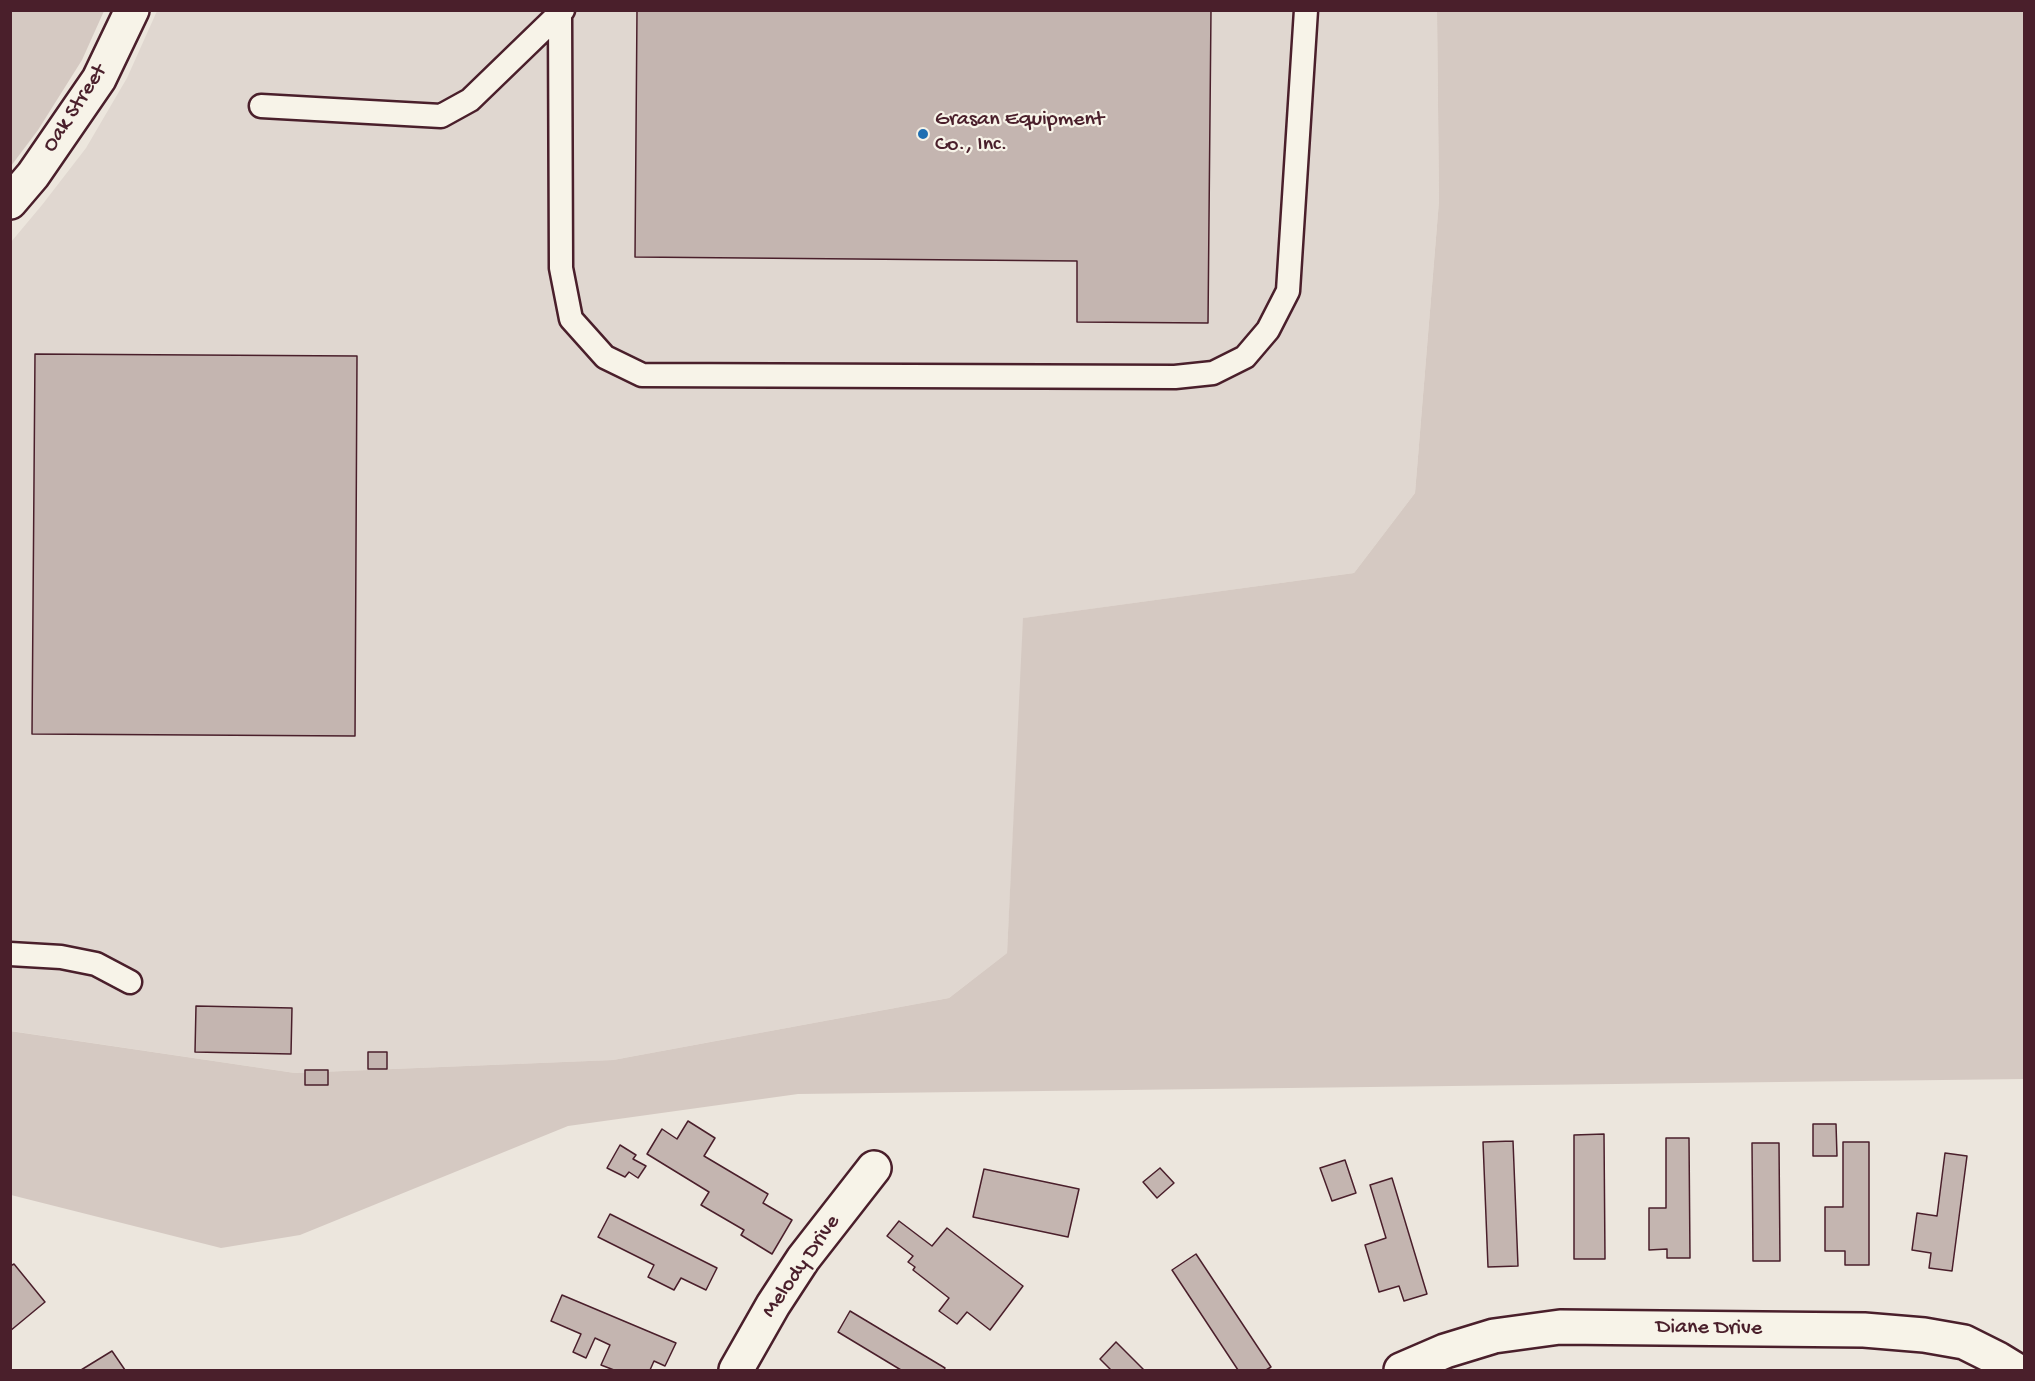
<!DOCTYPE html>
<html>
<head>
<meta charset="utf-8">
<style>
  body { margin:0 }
  #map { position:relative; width:2035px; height:1381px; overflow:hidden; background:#ece6dd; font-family:"Gochi Hand",sans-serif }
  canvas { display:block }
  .frame { position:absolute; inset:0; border:12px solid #4a1f2b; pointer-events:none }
</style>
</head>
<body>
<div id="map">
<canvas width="2035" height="1381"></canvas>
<div class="frame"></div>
</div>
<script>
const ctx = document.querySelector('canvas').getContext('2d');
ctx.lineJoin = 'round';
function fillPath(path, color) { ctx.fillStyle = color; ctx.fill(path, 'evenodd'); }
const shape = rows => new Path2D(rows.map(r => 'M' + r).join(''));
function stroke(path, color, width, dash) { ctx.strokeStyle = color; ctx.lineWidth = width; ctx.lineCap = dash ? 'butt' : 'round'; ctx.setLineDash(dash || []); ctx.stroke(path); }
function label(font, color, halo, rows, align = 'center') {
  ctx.font = font + ' "Gochi Hand",sans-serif'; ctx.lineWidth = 4.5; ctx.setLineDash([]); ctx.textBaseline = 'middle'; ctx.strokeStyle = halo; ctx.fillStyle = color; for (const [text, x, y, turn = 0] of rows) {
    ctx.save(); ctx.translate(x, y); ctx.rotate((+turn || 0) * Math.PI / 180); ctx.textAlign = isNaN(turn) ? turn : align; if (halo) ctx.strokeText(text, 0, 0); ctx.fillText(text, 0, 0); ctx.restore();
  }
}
const built = shape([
  [157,11,1437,11,1439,201,1415,493,1354,573,1024,618,1007,953,949,998,613,1060,295,1073,11,1031,11,242,42,205,86,148,127,78]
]);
const green = shape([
  [11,10,104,11,82,60,38,130,11,166],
  [1437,11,2024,11,2024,1079,798,1094,568,1126,300,1235,221,1248,11,1195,10,1031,295,1073,613,1060,949,998,1007,953,1023,618,1354,573,1415,493,1439,201]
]);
const building = shape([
  [637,10,1211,10,1208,323,1077,322,1077,261,635,257,637,10],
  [35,354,357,356,355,736,32,734,35,354],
  [196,1006,292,1008,291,1054,195,1052,196,1006],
  [368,1052,387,1052,387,1069,368,1069,368,1052],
  [305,1070,328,1070,328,1085,305,1085,305,1070],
  [688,1121,715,1138,704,1156,768,1194,763,1203,792,1220,772,1254,741,1235,744,1230,701,1205,709,1192,647,1154,662,1129,677,1139,688,1121],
  [1813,1124,1836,1124,1837,1156,1813,1156,1813,1124],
  [1604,1134,1605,1259,1574,1259,1574,1135,1604,1134],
  [1666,1138,1689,1138,1690,1258,1667,1258,1667,1249,1649,1250,1649,1208,1666,1208,1666,1138],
  [1513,1141,1518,1266,1488,1267,1483,1142,1513,1141],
  [1843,1142,1869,1142,1869,1265,1845,1265,1845,1251,1825,1251,1825,1207,1843,1207,1843,1142],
  [1752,1143,1779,1143,1780,1261,1753,1261,1752,1143],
  [620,1145,636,1155,633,1159,646,1166,638,1178,629,1172,625,1177,607,1168,620,1145],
  [1945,1153,1967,1156,1952,1271,1929,1268,1931,1253,1912,1250,1917,1213,1937,1216,1945,1153],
  [1345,1160,1356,1193,1332,1201,1320,1168,1345,1160],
  [1160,1168,1174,1183,1157,1198,1143,1182,1160,1168],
  [984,1169,1079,1189,1068,1237,973,1217,984,1169],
  [1392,1178,1427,1294,1404,1301,1399,1286,1379,1292,1365,1245,1386,1238,1370,1185,1392,1178],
  [610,1214,717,1268,706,1290,681,1278,674,1290,648,1277,654,1265,598,1237,610,1214],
  [899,1221,932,1246,947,1228,1023,1286,990,1330,967,1312,957,1324,939,1311,949,1298,913,1270,915,1267,908,1262,913,1256,887,1236,899,1221],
  [1196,1254,1271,1367,1266,1370,1238,1370,1172,1270,1196,1254],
  [14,1264,45,1302,10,1331,10,1266,14,1264],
  [562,1295,676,1343,665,1366,654,1361,650,1370,614,1370,601,1365,610,1345,595,1338,586,1358,573,1352,581,1334,551,1321,562,1295],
  [850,1311,945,1368,944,1370,901,1370,838,1332,850,1311],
  [1116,1342,1144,1370,1111,1370,1100,1359,1116,1342],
  [112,1351,125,1370,81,1370,112,1351]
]);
const service = shape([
  [560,16,561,268,571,319,605,357,642,375,1175,377,1213,373,1245,357,1268,330,1288,291,1306,10],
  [261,106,441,116,470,100,563,10],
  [10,954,61,957,96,964,130,982]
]);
const minor = shape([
  [736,1370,773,1305,803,1259,874,1168],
  [1401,1370,1445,1351,1494,1336,1560,1327,1864,1330,1924,1335,1964,1342,1998,1359,2016,1370]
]);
const tertiary = shape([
  [10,202,33,175,99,79,132,10]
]);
const markers = [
  [923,134,6,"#1f6fb2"]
];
const streetNames = [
  ["Oak Street",76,109,-57],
  ["Melody Drive",802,1267,-55],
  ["Diane Drive",1709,1329,1]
];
const poiNames = [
  ["Grasan Equipment",935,121],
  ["Co., Inc.",935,146]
];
fillPath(built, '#e0d7d0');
fillPath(green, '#d5c9c2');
fillPath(building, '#c4b5b0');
stroke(building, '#4a1f2b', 1.5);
stroke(service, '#4a1f2b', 27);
stroke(minor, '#4a1f2b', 38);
stroke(tertiary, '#4a1f2b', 38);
stroke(service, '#f7f3e8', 22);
stroke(minor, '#f7f3e8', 33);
stroke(tertiary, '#f7f3e8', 33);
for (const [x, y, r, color] of markers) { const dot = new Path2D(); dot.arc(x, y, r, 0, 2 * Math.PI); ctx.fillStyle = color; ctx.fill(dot); stroke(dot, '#f7f3e8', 2); }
label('22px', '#4a1f2b', '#f7f3e8', streetNames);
label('22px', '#4a1f2b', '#f7f3e8', poiNames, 'left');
</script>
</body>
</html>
